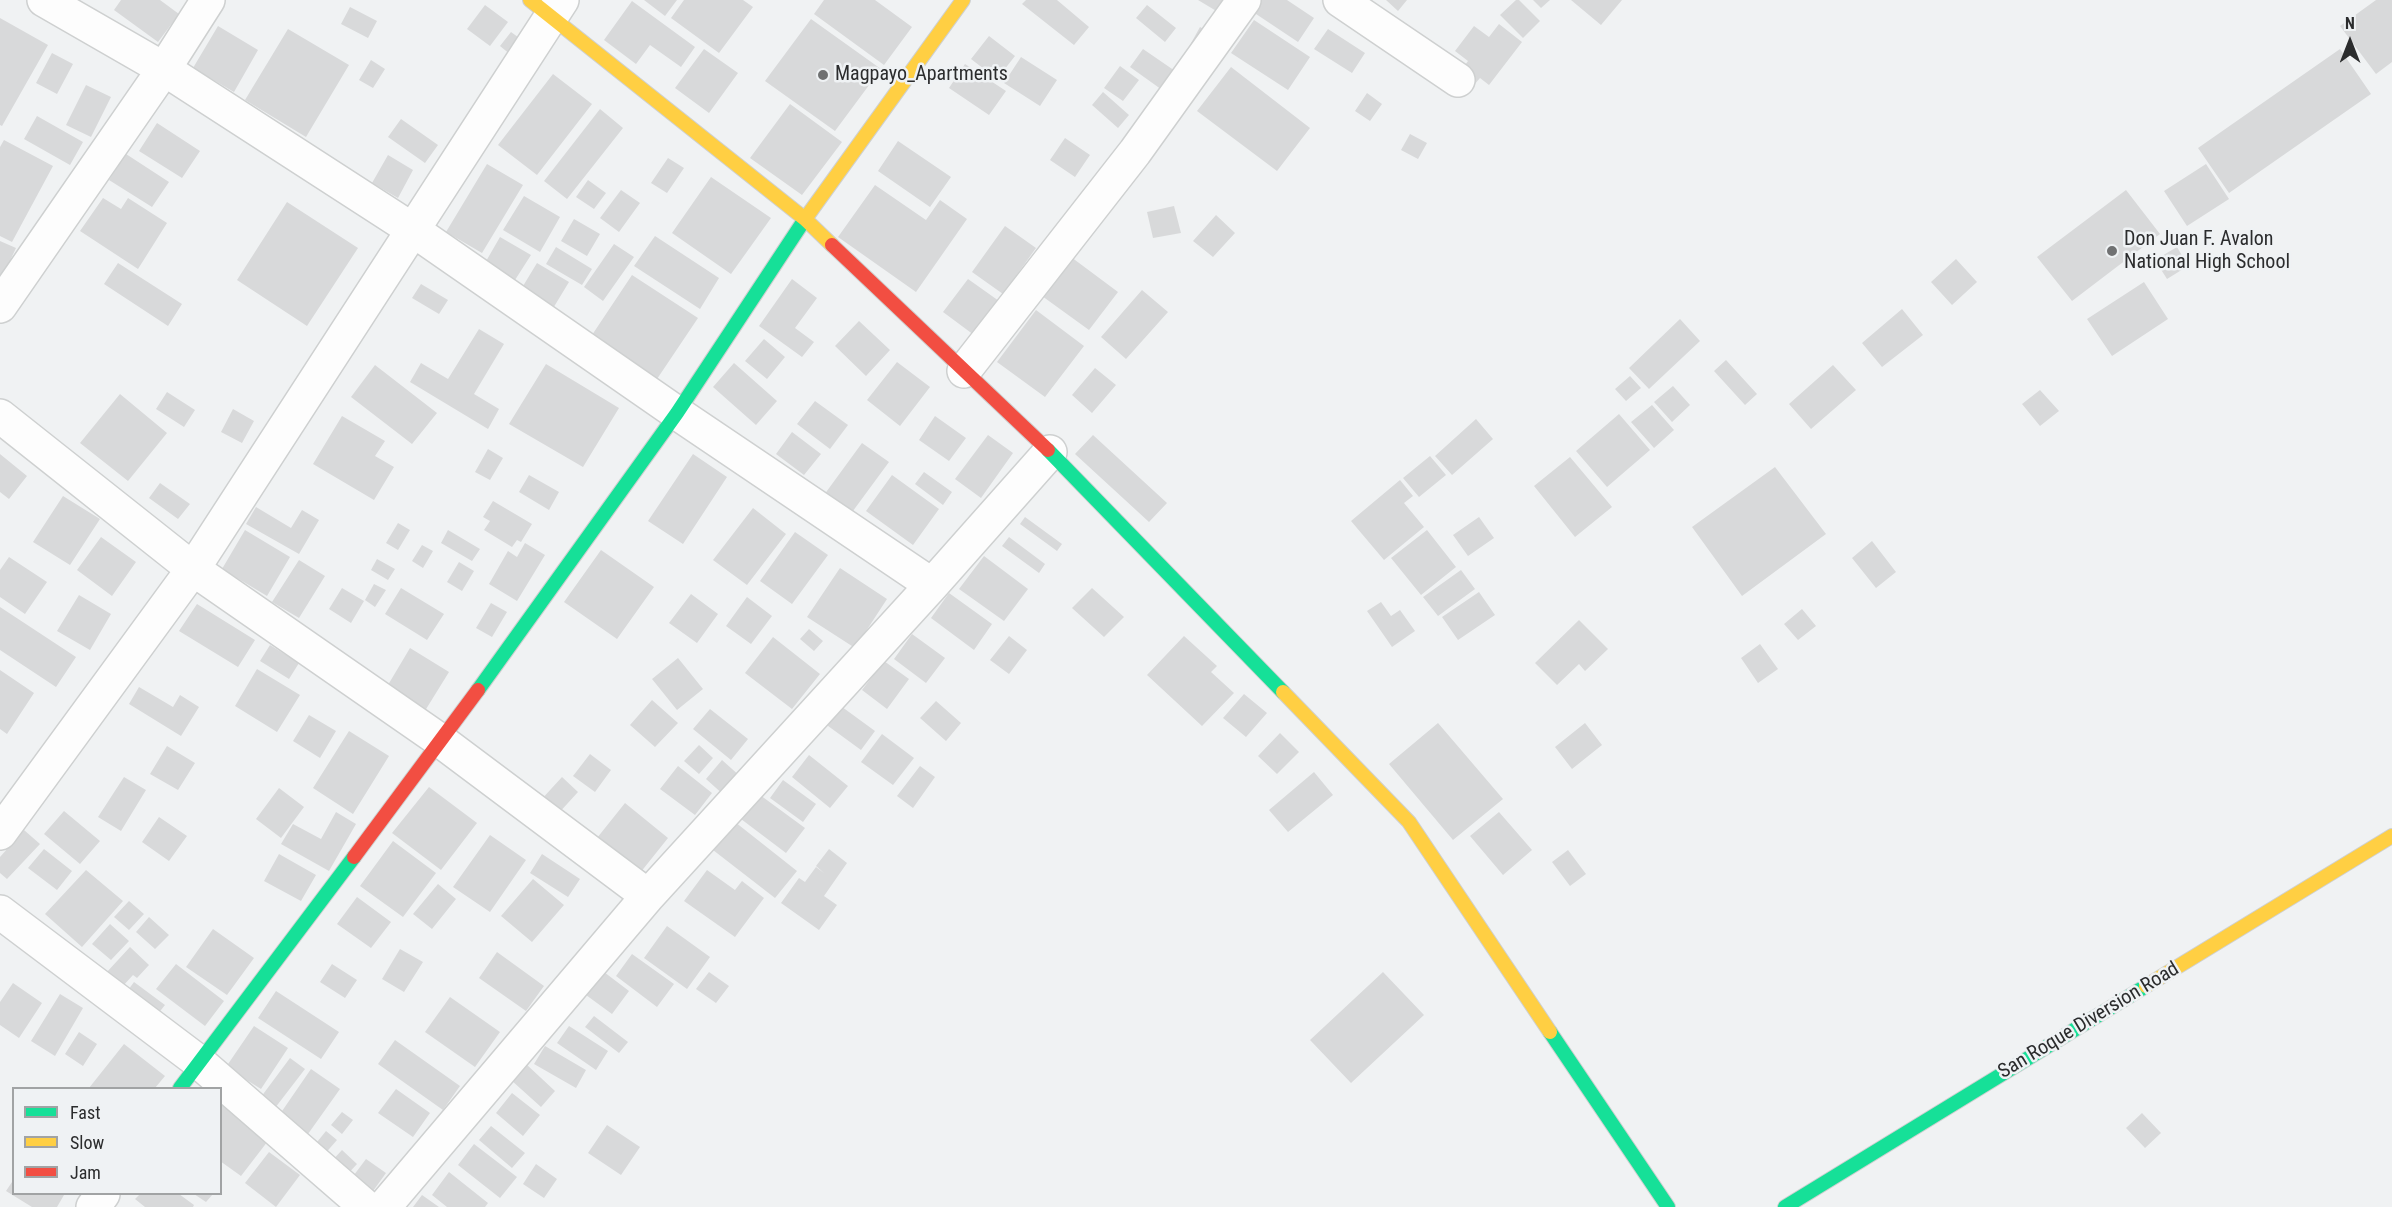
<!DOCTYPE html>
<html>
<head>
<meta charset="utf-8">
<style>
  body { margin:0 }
  #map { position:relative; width:2392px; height:1207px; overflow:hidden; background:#f0f2f3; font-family:"Roboto Condensed",sans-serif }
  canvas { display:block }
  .legend { position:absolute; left:12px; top:1087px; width:210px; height:108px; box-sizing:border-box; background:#eff2f4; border:2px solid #a1a3a4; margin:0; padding:8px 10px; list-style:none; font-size:18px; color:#2b2c2d }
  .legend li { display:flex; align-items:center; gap:12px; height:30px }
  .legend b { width:30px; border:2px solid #a1a3a4 }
  .north { position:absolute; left:2320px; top:12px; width:60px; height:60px; -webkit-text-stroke:4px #eff2f4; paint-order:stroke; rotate:0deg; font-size:16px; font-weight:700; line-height:24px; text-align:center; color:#2b2c2d }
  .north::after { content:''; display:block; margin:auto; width:21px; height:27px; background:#2b2c2d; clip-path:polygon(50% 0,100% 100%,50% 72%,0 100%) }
</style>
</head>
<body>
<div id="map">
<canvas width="2392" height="1207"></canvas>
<ul class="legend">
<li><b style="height:8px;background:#16e098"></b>Fast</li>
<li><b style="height:8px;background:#ffcf43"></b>Slow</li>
<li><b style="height:8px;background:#f24e42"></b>Jam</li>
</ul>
<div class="north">N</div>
</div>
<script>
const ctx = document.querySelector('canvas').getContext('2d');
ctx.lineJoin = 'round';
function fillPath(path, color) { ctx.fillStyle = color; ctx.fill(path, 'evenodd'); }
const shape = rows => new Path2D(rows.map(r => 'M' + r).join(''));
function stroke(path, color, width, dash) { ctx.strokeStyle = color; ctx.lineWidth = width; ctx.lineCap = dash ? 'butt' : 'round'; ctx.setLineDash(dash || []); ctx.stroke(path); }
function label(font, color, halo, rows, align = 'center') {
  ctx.font = font + ' "Roboto Condensed",sans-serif'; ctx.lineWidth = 5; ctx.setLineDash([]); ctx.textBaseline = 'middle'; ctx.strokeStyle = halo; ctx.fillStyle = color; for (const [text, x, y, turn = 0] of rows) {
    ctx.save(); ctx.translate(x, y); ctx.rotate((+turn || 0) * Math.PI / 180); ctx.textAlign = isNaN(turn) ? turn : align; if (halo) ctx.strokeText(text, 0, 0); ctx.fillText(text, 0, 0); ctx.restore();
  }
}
const building = shape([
  [121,0,160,0,179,14,158,42,114,10],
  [644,0,677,0,665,16],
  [684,0,743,0,753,7,719,53,671,18],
  [824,0,875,0,912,27,884,65,814,14],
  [1026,0,1057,0,1089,27,1074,45,1022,4],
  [1198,0,1225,0,1218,12],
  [1261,0,1287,0,1314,18,1298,42,1253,12],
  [1386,0,1407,0,1398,11],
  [1516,0,1519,0,1540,21,1523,38,1500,15],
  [1533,0,1550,0,1541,8],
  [1571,0,1622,0,1601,25],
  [2376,0,2392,0,2392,62,2376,74,2340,26],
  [632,1,695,47,681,67,650,45,636,64,604,40],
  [485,5,508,22,490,46,467,29],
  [1147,5,1176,28,1165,42,1136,18],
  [350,7,377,21,368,38,341,24],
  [0,18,48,45,2,126,0,125],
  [811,19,881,69,835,131,765,81],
  [1254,20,1310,57,1288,90,1231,53],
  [1499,24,1522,42,1489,85,1480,78,1474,85,1459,73,1468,61,1455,51,1474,26,1489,37],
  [218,26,258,50,234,92,193,68],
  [1200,27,1211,33,1199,51,1190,45],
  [288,29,349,65,306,137,245,100],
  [1328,29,1365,53,1352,73,1314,49],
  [511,32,522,40,511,55,500,46],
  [989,36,1015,56,997,79,971,59],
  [704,49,738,73,709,113,675,88],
  [1143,49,1178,73,1165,92,1130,67],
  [2340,49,2371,94,2229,193,2198,148],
  [52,53,73,64,57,94,36,83],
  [1021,57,1057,80,1040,106,1004,83],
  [371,60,385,69,373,88,359,80],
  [965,64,1006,91,989,115,949,88],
  [1120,66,1139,80,1123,101,1104,88],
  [1231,67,1310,128,1277,171,1197,111],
  [553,74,592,104,537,175,498,145],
  [86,85,111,97,91,137,66,125],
  [1103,92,1129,115,1118,128,1092,105],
  [1367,93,1382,104,1370,121,1355,111],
  [790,104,842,142,802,195,750,158],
  [600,109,623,128,567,199,544,181],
  [37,116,83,142,70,165,24,139],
  [401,119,438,145,425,163,388,137],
  [157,123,200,151,182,178,139,151],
  [1410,134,1427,143,1418,159,1401,150],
  [1065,138,1090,155,1075,177,1050,160],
  [4,140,53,166,12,242,0,236,0,147],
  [898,141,951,177,930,207,878,171],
  [126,154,169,182,152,207,109,180],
  [388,155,413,170,398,198,372,183],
  [668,158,684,168,667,193,651,183],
  [487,164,523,185,482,253,446,232],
  [2206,164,2229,199,2187,226,2164,191],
  [711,177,771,218,731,274,672,233],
  [588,180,606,193,594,209,576,197],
  [875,185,926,220,940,200,967,219,916,292,838,237],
  [621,190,640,203,619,232,600,218],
  [2126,190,2160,234,2072,301,2037,257],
  [524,196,560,217,540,252,503,230],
  [103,198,121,209,128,198,167,223,138,269,80,231],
  [287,202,358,248,307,326,237,280],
  [1174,206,1181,233,1153,238,1147,212],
  [1216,215,1235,233,1213,257,1193,241],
  [574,219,600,234,587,256,561,241],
  [1005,226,1036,248,1003,294,972,272],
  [655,236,719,278,700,309,634,266],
  [500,237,531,255,515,280,485,263],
  [0,241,16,248,0,282],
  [614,244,634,257,603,301,584,287],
  [556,247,592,269,582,285,546,264],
  [2177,247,2188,266,2167,279,2155,260],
  [1071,257,1118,292,1089,330,1042,296],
  [1956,259,1977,282,1952,305,1931,282],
  [118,263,182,304,168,326,104,284],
  [537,263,569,282,552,310,520,291],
  [632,275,698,318,657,379,592,335],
  [792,279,817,298,795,328,814,342,802,357,759,326],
  [968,279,999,301,974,335,943,312],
  [2144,282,2168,319,2112,356,2087,319],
  [421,284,448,300,439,314,412,298],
  [1142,290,1168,312,1126,359,1101,337],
  [1902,309,1923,335,1882,367,1862,343],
  [1036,310,1084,346,1045,397,997,362],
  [1680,319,1700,341,1649,389,1629,368],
  [859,321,890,350,866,376,835,346],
  [479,329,504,344,474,394,499,409,488,429,410,382,421,363,448,379],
  [764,339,785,357,767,379,745,361],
  [1726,360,1757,394,1745,405,1714,371],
  [897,362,930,387,900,426,867,400],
  [734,363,777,401,756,425,713,387],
  [546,364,619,408,583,467,509,424],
  [375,365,437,413,412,444,351,397],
  [1833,365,1856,390,1811,429,1789,404],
  [1095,368,1116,385,1092,413,1072,395],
  [1630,376,1641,388,1626,401,1615,389],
  [1673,386,1690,405,1672,422,1654,402],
  [2040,390,2059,411,2040,426,2022,404],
  [167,392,195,410,184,427,156,409],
  [120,394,167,433,128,481,80,443],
  [815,401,848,425,830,449,797,424],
  [1652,405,1674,430,1654,448,1631,422],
  [233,409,254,421,242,443,221,432],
  [1619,414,1650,450,1607,487,1576,451],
  [342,416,385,441,375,456,394,467,374,500,313,464],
  [935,416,966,438,949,461,919,440],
  [1476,419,1493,439,1452,475,1435,456],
  [792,432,821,454,804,475,776,454],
  [988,435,1013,453,981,498,955,479],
  [1093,435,1167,503,1149,522,1075,454],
  [862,443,889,462,850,515,824,495],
  [488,449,503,458,490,480,475,472],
  [0,454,27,476,9,499,0,492],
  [693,454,727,477,683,544,648,521],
  [1430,456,1446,475,1419,497,1403,478],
  [1570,457,1612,507,1575,537,1534,486],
  [1775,467,1826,534,1742,596,1692,527],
  [924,472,952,492,943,505,915,484],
  [529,475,559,492,549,510,519,492],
  [892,475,939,509,913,545,866,511],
  [1400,480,1413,496,1404,503,1424,527,1384,560,1351,521],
  [160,483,190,504,178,519,149,498],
  [63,496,100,519,70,565,33,542],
  [493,501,532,524,521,542,517,540,512,547,484,530,490,521,483,517],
  [256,507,291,528,302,510,319,520,299,554,246,524],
  [753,508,786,534,747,585,713,560],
  [1025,517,1062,544,1057,551,1020,524],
  [1479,517,1494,538,1468,556,1453,535],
  [398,523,410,530,398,550,386,543],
  [245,530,290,557,267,596,222,569],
  [448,530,480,549,472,561,441,543],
  [1427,530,1456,567,1421,595,1391,558],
  [795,532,828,555,792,604,760,581],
  [101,537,136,562,112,596,77,570],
  [1009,537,1045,564,1039,573,1002,546],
  [1872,541,1896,572,1876,588,1852,558],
  [525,543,545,555,517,601,489,584,508,551,517,557],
  [422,545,433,551,423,568,412,561],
  [601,550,654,587,617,639,564,602],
  [984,556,1028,589,1004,621,959,589],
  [9,557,47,582,25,614,0,597,0,570],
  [377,559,395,569,388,580,371,570],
  [299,560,325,576,299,618,272,602],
  [459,562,474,571,462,591,447,582],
  [840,568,887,599,855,648,807,617],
  [1461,570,1475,589,1438,616,1423,597],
  [374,584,386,590,375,607,365,600],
  [342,588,364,601,351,623,329,609],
  [401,588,444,614,427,640,385,614],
  [1092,588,1124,617,1104,637,1072,608],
  [1479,592,1495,615,1458,640,1442,617],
  [949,593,992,624,974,650,931,618],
  [691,594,718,614,697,643,669,623],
  [79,595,111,614,90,650,57,631],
  [747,597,772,616,751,644,726,626],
  [1381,602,1391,616,1400,610,1415,631,1392,647,1367,611],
  [491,603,507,612,492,637,476,628],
  [197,604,255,640,238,667,179,631],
  [0,607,76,657,56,687,0,650],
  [1802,609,1816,626,1798,640,1784,624],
  [1579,620,1608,649,1585,671,1579,664,1557,685,1535,663],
  [809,629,823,641,814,651,800,639],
  [912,634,945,658,926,683,894,659],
  [1009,636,1027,650,1009,674,990,660],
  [1184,636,1217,666,1211,672,1234,693,1202,726,1147,675],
  [773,637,820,674,792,709,745,673],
  [1760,644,1778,669,1758,683,1741,658],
  [270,645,299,663,289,679,260,661],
  [410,648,449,672,423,714,385,690],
  [678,658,703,689,677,710,652,679],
  [884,661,909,679,887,709,862,690],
  [257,669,300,695,277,732,235,706],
  [0,670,34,693,7,734,0,729],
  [139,687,173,707,180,695,199,707,181,736,129,704],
  [1244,694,1267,713,1246,737,1223,718],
  [652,700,678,723,655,747,630,725],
  [936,701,961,723,946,741,920,718],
  [838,704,875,731,861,750,824,723],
  [710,709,748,739,731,760,693,729],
  [309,715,336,731,320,758,293,741],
  [1438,723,1503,799,1453,840,1389,764],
  [1585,723,1602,745,1572,769,1555,747],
  [349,731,389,756,353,814,313,788],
  [1280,733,1299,752,1277,774,1258,756],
  [882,734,914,758,893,785,861,762],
  [699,745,713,758,699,774,684,761],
  [167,746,195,763,178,790,150,774],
  [590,754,611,770,595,792,573,776],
  [809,755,848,786,830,808,792,777],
  [722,760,741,777,725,796,706,779],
  [678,766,712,793,695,815,660,789],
  [920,766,935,777,913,808,897,796],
  [1314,772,1333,795,1288,832,1269,810],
  [124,777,146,790,121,831,98,817],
  [562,777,578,792,557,815,540,801],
  [783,780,816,804,803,822,770,798],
  [429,787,477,823,441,870,392,833],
  [279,788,304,807,281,838,256,819],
  [760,795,805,828,786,853,741,819],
  [625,803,668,838,636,878,593,843],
  [64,811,100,841,80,864,44,834],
  [336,812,356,824,329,871,281,844,293,824,321,839],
  [1499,812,1532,850,1503,875,1470,836],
  [159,817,187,836,169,861,142,842],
  [735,822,797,871,775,898,713,850],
  [24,830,40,844,7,879,0,873,0,857],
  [490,835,526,860,490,912,453,887],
  [393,841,436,873,403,917,360,886],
  [44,849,72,871,57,890,28,868],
  [829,849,847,863,824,896,837,905,819,930,781,903,799,878,805,882,816,867,824,873,816,866],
  [1568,850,1586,874,1570,886,1552,862],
  [279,854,316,875,301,901,264,881],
  [542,854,580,879,568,897,530,873],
  [86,870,123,901,82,947,45,914],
  [707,870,735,890,742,881,764,898,735,937,684,901],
  [533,879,564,905,532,942,501,916],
  [438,884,456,899,432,929,413,914],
  [357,897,391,922,371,948,337,924],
  [129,901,144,914,129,930,114,917],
  [149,917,169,935,155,949,136,932],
  [110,924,129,941,111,960,92,944],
  [667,926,710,957,687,989,644,958],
  [213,929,254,958,227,995,186,967],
  [130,947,149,965,137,978,133,975,122,987,106,973],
  [400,949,423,962,404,992,382,979],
  [497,952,544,986,526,1011,479,978],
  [632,954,674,984,657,1007,616,976],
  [176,964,224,1001,205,1026,156,989],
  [332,964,357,980,345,998,320,982],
  [604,972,629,991,612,1014,586,995],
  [709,972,729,986,716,1003,696,989],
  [1383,972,1424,1015,1351,1083,1310,1040],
  [134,982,165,1005,153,1020,123,997],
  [13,983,42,1003,19,1038,0,1025,0,1002],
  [276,991,339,1032,321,1059,258,1018],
  [60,994,83,1008,55,1056,31,1041],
  [450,997,500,1032,475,1067,425,1032],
  [594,1016,628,1042,619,1053,585,1027],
  [254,1026,288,1048,261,1089,226,1067],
  [569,1026,608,1051,596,1070,557,1043],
  [79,1032,97,1044,83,1066,65,1054],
  [395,1040,460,1086,443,1110,378,1064],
  [124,1044,165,1076,155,1088,89,1088],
  [545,1046,586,1070,576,1088,534,1064],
  [290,1058,305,1069,275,1108,261,1097],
  [526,1064,555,1091,541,1107,511,1080],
  [311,1069,340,1089,308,1134,280,1114],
  [396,1089,430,1113,413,1137,378,1113],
  [512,1093,540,1115,523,1136,496,1113],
  [220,1099,271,1137,241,1176,220,1161],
  [342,1112,353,1120,342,1134,331,1125],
  [2142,1113,2161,1133,2145,1148,2126,1128],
  [607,1125,640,1147,621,1175,588,1153],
  [491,1126,525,1153,512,1168,479,1140],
  [326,1131,337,1140,323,1156,313,1147],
  [474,1144,517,1177,500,1198,458,1165],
  [342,1150,357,1164,344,1178,329,1164],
  [269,1152,300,1175,276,1207,245,1183],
  [366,1159,386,1173,368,1198,348,1183],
  [536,1164,557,1179,544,1198,523,1184],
  [449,1172,488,1203,485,1207,447,1207,432,1195],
  [14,1179,14,1194,64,1195,57,1207,32,1207,6,1191],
  [140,1194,179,1194,194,1205,193,1207,145,1207,135,1199],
  [194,1194,213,1194,206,1202],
  [422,1195,439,1207,413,1207]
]);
const street = shape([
  [44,0,164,69,413,230,677,413,932,585],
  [1340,0,1458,80],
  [0,306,164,69,208,0],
  [964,371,1135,152,1244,0],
  [0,416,193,569,441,741,648,896],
  [0,833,193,569,562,0],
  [0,912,199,1062,366,1207],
  [93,1207,103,1194],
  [384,1207,648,896,932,585,1050,452]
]);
const fast = shape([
  [1048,450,1283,692],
  [478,690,677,413,805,219],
  [1550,1032,1668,1207],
  [180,1088,354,857],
  [1785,1207,2146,986]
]);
const slow = shape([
  [530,0,805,219,832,245],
  [805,219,963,0],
  [1283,692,1409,822,1550,1032],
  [2146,986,2392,836]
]);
const jam = shape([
  [832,245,1048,450],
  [354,857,478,690]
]);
const markers = [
  [823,75,6,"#707172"],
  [2112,251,6,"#707172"]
];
const poiNames = [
  ["Magpayo_Apartments",835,75],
  ["Don Juan F. Avalon",2124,240],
  ["National High School",2124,263]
];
const streetNames = [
  ["San Roque Diversion Road",2089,1021,-31]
];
fillPath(building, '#d8d9da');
stroke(street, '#ced0d0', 36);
stroke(fast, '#ced0d0', 16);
stroke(slow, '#ced0d0', 16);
stroke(jam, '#ced0d0', 16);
stroke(street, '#fdfdfd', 33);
stroke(fast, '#16e098', 14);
stroke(slow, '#ffcf43', 14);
stroke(jam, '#f24e42', 14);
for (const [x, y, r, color] of markers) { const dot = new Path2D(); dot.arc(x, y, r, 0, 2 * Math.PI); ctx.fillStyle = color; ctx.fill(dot); stroke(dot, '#eff2f4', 2); }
label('20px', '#2b2c2d', '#eff2f4', poiNames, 'left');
label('20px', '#2b2c2d', '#eff2f4', streetNames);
</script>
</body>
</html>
